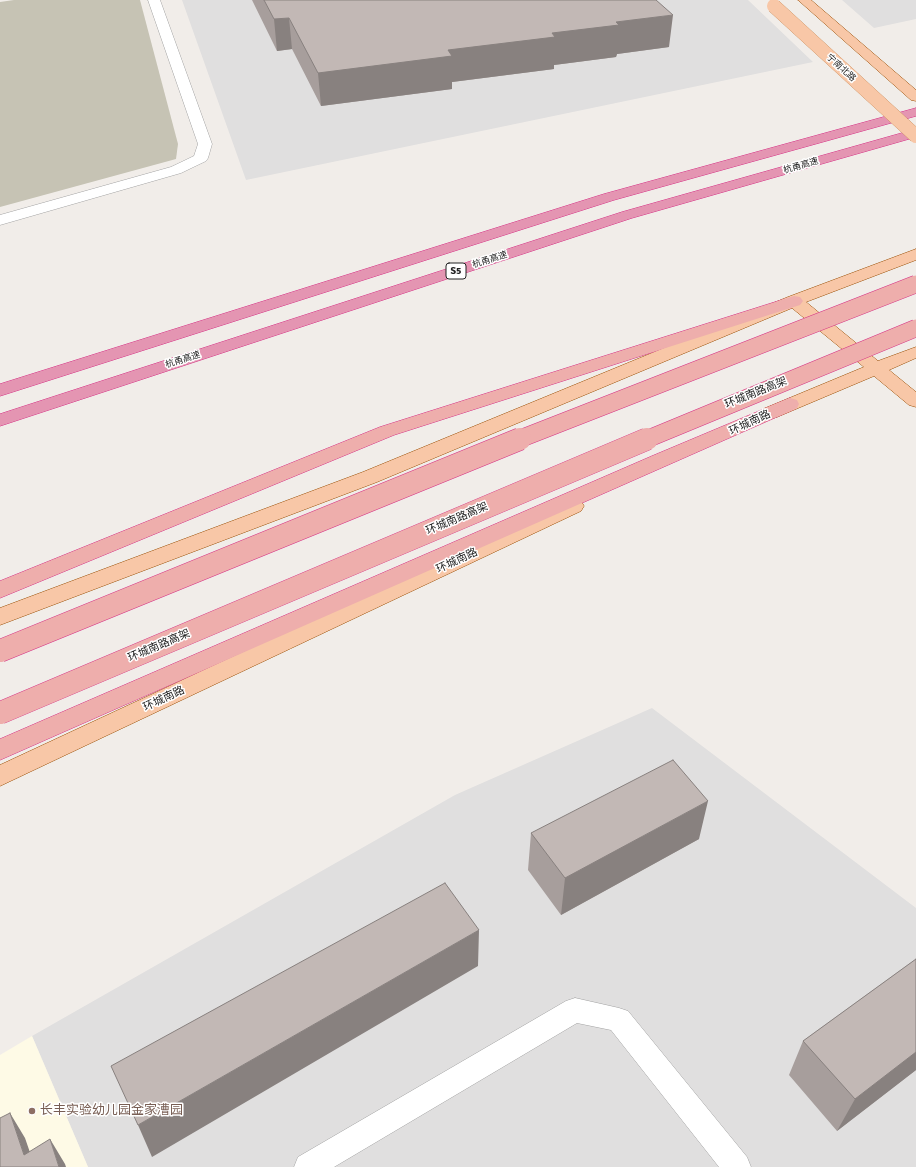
<!DOCTYPE html>
<html>
<head>
<meta charset="utf-8">
<style>
  body { margin:0 }
  canvas { display:block; background:#f1ede9 }
</style>
</head>
<body>
<canvas width="916" height="1167"></canvas>
<script>
const ctx = document.querySelector('canvas').getContext('2d');
ctx.lineJoin = 'round';
function fillPath(path, color) { ctx.fillStyle = color; ctx.fill(path, 'evenodd'); }
const shape = rows => new Path2D(rows.map(r => 'M' + r).join(''));
function stroke(path, color, width, dash) { ctx.strokeStyle = color; ctx.lineWidth = width; ctx.lineCap = dash ? 'butt' : 'round'; ctx.setLineDash(dash || []); ctx.stroke(path); }
function label(font, color, halo, rows, align = 'center') {
  ctx.font = font + ' Signika,"Noto Sans SC",sans-serif'; ctx.lineWidth = 3; ctx.setLineDash([]); ctx.textBaseline = 'middle'; ctx.strokeStyle = halo; ctx.fillStyle = color; for (const [text, x, y, turn = 0] of rows) {
    ctx.save(); ctx.translate(x, y); ctx.rotate((+turn || 0) * Math.PI / 180); ctx.textAlign = isNaN(turn) ? turn : align; if (halo) ctx.strokeText(text, 0, 0); ctx.fillText(text, 0, 0); ctx.restore();
  }
}
const residential = shape([
  [182,0,748,0,813,62,246,180],
  [842,0,916,0,916,19,874,28],
  [652,708,916,908,916,1167,88,1167,32,1036,455,795]
]);
const education = shape([
  [32,1036,88,1167,0,1167,0,1055]
]);
const construction = shape([
  [14,0,140,0,178,144,176,159,0,207,0,2]
]);
const service = shape([
  [575,998,619,1008,628,1011,747,1157,751,1167,719,1167,611,1030,577,1023,334,1167,294,1167,298,1157,566,1001,575,998]
]);
const tertiary = shape([
  [148,0,160,0,212,144,208,158,206,161,181,173,0,225,0,215,171,167,194,156,198,144,148,0]
]);
const primary = shape([
  [798,0,811,0,916,90,916,101,911,100,798,0],
  [916,249,916,260,806,302,878,361,916,347,916,358,889,370,916,392,916,407,909,405,874,376,777,417,770,419,763,417,760,413,763,409,864,367,792,308,377,482,0,625,0,608,363,472,788,297,916,249],
  [574,499,581,501,584,506,581,511,0,786,0,765,567,501,574,499]
]);
const trunk = shape([
  [794,296,800,297,803,301,800,305,394,435,0,598,0,581,380,427,794,296],
  [790,398,797,400,799,404,797,408,0,760,0,739,652,456,790,398]
]);
const motorway = shape([
  [916,108,916,116,614,200,0,396,0,384,604,194,916,108],
  [916,129,916,137,632,218,0,426,0,414,622,212,916,129]
]);
const primaryBridge = shape([
  [774,6,916,136]
]);
const trunkBridgeFar1 = shape([
  [517,440,916,284],
  [645,440,916,328]
]);
const trunkBridge = shape([
  [0,651,520,439],
  [0,713,647,439]
]);
const wall = shape([
  [252,0,656,0,669,47,617,54,616,57,554,65,554,69,452,82,452,89,321,106,292,49,277,51],
  [531,833,699,839,561,915,528,870],
  [916,959,916,1070,837,1131,789,1075,803,1041]
]);
const shadedWall = shape([
  [673,15,669,47,617,54,616,57,554,65,554,69,452,82,452,89,321,106,318,73,448,50,552,33,616,22],
  [289,18,292,49,277,51,274,19],
  [708,801,699,839,561,915,565,878],
  [479,930,478,966,152,1157,138,1125],
  [916,1052,916,1070,837,1131,855,1099],
  [10,1113,25,1138,35,1167,24,1155],
  [50,1139,65,1164,66,1167,59,1167]
]);
const building = shape([
  [264,0,656,0,673,15,616,22,619,25,552,33,555,37,448,50,452,56,318,73,289,18,274,19,264,0],
  [673,760,708,801,565,878,531,833,673,760],
  [445,883,479,930,138,1125,111,1066,445,883],
  [916,959,916,1052,855,1099,803,1041,916,959],
  [10,1113,24,1155,50,1139,59,1167,0,1167,0,1118,10,1113]
]);
const markers = [
  [32,1111,4,"#8d6e63"]
];
const farStreetnames = [
  ["宁南北路",841,68,42],
  ["杭甬高速",801,166,-16],
  ["杭甬高速",490,260,-18],
  ["杭甬高速",183,360,-18]
];
const shields = [
  [456,271,20]
];
const shieldNames = [
  ["S5",456,271]
];
const streetNames = [
  ["环城南路高架",756,393,-22],
  ["环城南路",750,423,-25],
  ["环城南路高架",457,519,-23],
  ["环城南路",457,561,-25],
  ["环城南路高架",159,646,-23],
  ["环城南路",164,699,-25]
];
const nearEducationnames = [
  ["长丰实验幼儿园金家漕园",40,1111]
];
fillPath(residential, '#e0dfdf');
fillPath(education, '#fefae6');
fillPath(construction, '#c6c3b4');
stroke(service, '#a3a3a3', 1);
stroke(tertiary, '#a3a3a3', 1);
stroke(primary, '#994f06', 1);
stroke(trunk, '#d53185', 1);
stroke(motorway, '#d53185', 1);
fillPath(service, '#fff');
fillPath(tertiary, '#fff');
fillPath(primary, '#f8c7a7');
fillPath(trunk, '#eeaeac');
fillPath(motorway, '#e495b2');
stroke(primaryBridge, '#994f06', 14, []);
stroke(trunkBridgeFar1, '#d53185', 18, []);
stroke(trunkBridge, '#d53185', 23, []);
stroke(primaryBridge, '#f8c7a7', 14);
stroke(trunkBridgeFar1, '#eeaeac', 17);
stroke(trunkBridge, '#eeaeac', 22);
fillPath(wall, '#a79e9c');
fillPath(shadedWall, '#88817f');
fillPath(building, '#c2b8b5');
stroke(building, '#88817f', 1);
for (const [x, y, r, color] of markers) { const dot = new Path2D(); dot.arc(x, y, r, 0, 2 * Math.PI); ctx.fillStyle = color; ctx.fill(dot); stroke(dot, '#fff', 1.5); }
label('9px', '#222', '#fff', farStreetnames);
for (const [x, y, w] of shields) { const box = new Path2D(); box.roundRect(x - w / 2, y - 8, w, 16, 3); ctx.fillStyle = '#fff'; ctx.fill(box); stroke(box, '#222', 1); }
label('bold 10px', '#222', null, shieldNames);
label('11px', '#222', '#fff', streetNames);
label('13px', '#785e54', '#fff', nearEducationnames, 'left');
</script>
</body>
</html>
